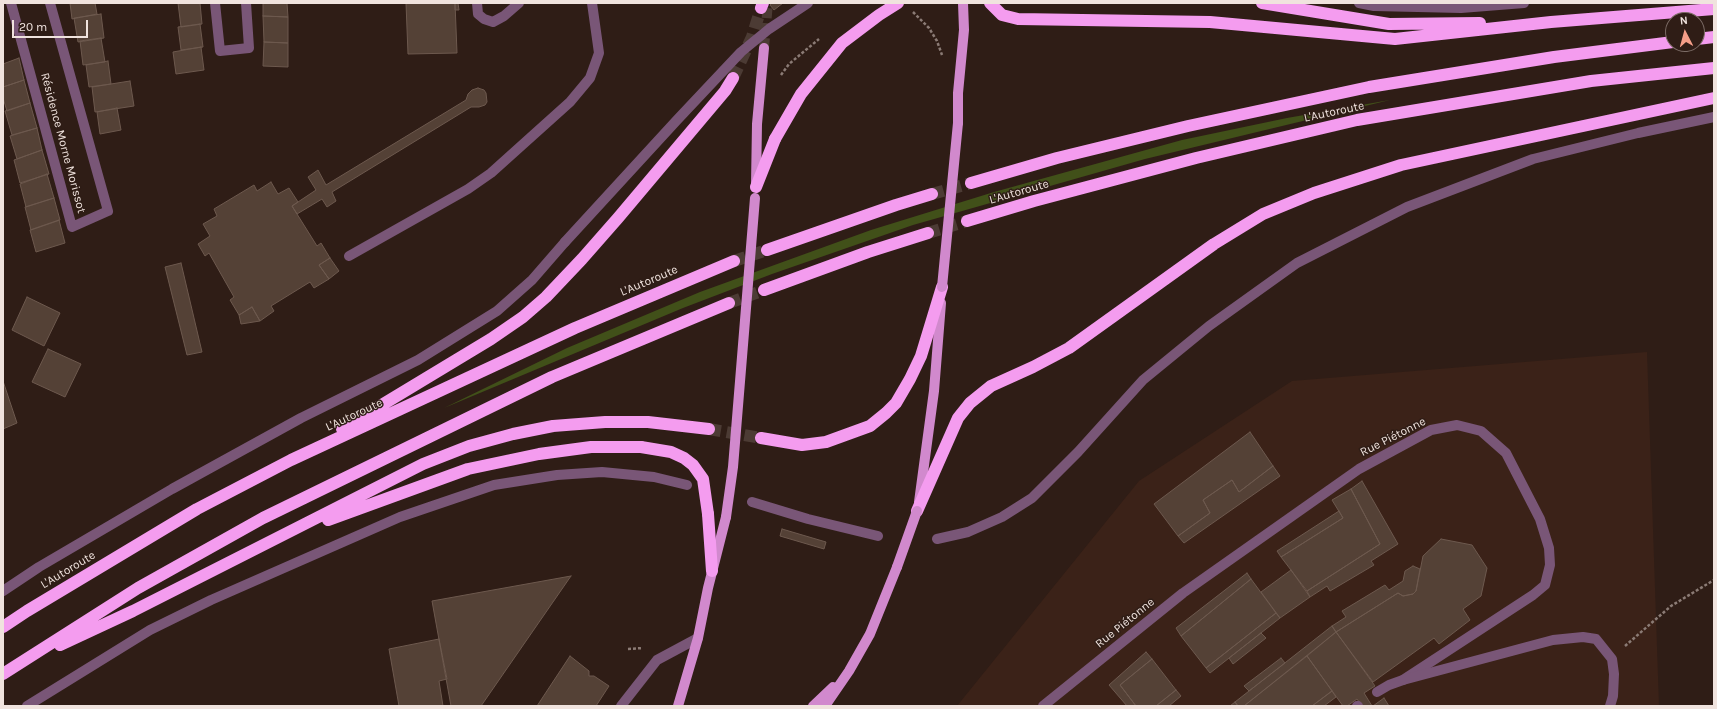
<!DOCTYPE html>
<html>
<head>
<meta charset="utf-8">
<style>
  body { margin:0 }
  #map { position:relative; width:1717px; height:709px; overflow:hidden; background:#2f1d16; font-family:Karla,sans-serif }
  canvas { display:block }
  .frame { position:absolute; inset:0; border:4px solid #f0e3de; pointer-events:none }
  .north { position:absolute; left:1665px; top:12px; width:40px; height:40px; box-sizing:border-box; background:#2f1d16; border:1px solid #7c6c66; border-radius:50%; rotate:354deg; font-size:11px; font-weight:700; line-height:16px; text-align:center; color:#f0e3de }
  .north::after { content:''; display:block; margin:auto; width:14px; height:18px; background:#f49e88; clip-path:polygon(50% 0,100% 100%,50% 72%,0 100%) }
  .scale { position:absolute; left:12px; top:20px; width:76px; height:18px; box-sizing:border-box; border:2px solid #f0e3de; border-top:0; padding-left:5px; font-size:12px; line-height:14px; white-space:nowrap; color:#f0e3de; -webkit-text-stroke:3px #2f1d16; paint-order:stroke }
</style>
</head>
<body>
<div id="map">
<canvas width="1717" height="709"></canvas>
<div class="frame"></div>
<div class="north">N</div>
<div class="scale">20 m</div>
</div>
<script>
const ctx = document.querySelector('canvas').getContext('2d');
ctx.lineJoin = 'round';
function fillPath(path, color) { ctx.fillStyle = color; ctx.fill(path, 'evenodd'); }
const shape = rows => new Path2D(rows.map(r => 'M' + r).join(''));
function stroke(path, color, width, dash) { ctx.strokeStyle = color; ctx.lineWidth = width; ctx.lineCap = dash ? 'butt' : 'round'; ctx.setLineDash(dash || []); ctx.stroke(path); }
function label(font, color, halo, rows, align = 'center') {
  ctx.font = font + ' Karla,sans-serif'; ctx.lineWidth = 3; ctx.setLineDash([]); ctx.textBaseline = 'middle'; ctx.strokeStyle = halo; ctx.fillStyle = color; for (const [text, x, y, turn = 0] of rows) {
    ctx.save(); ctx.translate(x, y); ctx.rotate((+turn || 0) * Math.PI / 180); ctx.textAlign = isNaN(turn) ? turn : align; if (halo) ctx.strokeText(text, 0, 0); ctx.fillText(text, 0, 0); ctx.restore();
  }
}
const built = shape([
  [1647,352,1659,706,957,706,1139,481,1292,381]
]);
const green = shape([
  [1390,100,1145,159,913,225,772,274,683,308,444,408,567,348,700,292,871,230,994,192,1182,140,1287,118]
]);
const building = shape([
  [70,3,95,3,97,14,72,19,70,3],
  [178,3,200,3,202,24,181,27,178,3],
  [263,3,287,3,288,17,263,16,263,3],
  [406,3,455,3,457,53,408,54,406,3],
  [455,3,458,3,459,10,455,10,455,3],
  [772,3,783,3,774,10,770,5,772,3],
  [101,14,104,38,78,42,74,18,101,14],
  [263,16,288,17,288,43,264,42,263,16],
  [200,24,203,47,181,50,178,27,200,24],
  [101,38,105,62,83,65,80,41,101,38],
  [264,42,288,43,288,67,263,66,264,42],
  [201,47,204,70,176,74,173,52,201,47],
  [19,58,24,80,3,87,3,64,19,58],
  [108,61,111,84,89,87,86,65,108,61],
  [24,80,30,103,7,111,3,98,3,87,24,80],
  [130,81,134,106,95,112,92,87,130,81],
  [478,88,484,90,486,93,487,102,485,105,479,107,471,107,332,192,336,201,327,207,322,199,297,214,292,206,316,190,308,177,318,170,326,185,466,100,468,94,472,90,478,88],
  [30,103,37,128,12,135,5,111,30,103],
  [117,108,121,130,100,134,97,112,117,108],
  [37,128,42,150,17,159,10,136,37,128],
  [42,150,49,174,20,183,14,160,42,150],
  [47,174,54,198,26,207,20,184,47,174],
  [271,182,278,194,289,188,298,202,292,206,317,246,321,243,330,258,319,265,329,279,314,288,310,282,271,306,274,311,260,321,252,307,239,315,230,300,234,297,209,253,205,256,198,244,210,236,203,224,217,216,214,209,254,185,257,191,271,182],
  [54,198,60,220,31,230,25,207,54,198],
  [59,220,65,243,36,252,30,230,59,220],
  [330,258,339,271,329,279,319,265,330,258],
  [181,263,202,352,187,355,165,267,181,263],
  [27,297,60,313,44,346,12,330,27,297],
  [252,307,260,321,241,324,239,315,252,307],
  [48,349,81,364,65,397,32,382,48,349],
  [3,381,17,423,3,429,3,381],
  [1250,432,1273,466,1239,492,1232,480,1203,500,1210,513,1178,536,1154,504,1250,432],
  [1273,466,1280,476,1184,543,1178,536,1210,513,1203,500,1232,480,1239,492,1273,466],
  [1362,481,1398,544,1371,561,1374,565,1330,591,1327,586,1310,597,1307,591,1380,544,1351,489,1362,481],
  [1351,489,1380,544,1307,591,1281,557,1343,518,1332,500,1351,489],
  [1339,511,1343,518,1281,557,1277,551,1339,511],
  [782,529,826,542,824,549,780,536,782,529],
  [1441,539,1472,545,1487,568,1481,596,1463,609,1470,620,1439,644,1434,638,1373,682,1336,632,1398,593,1403,596,1413,594,1416,591,1423,556,1441,539],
  [1413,566,1420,569,1416,591,1413,594,1403,596,1398,593,1336,632,1332,626,1346,617,1342,611,1385,585,1389,590,1403,581,1405,571,1413,566],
  [1291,570,1310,597,1280,618,1261,592,1291,570],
  [1247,573,1251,579,1181,636,1176,628,1247,573],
  [571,576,481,706,451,706,432,601,571,576],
  [1251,579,1276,613,1206,668,1181,636,1251,579],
  [1276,613,1280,618,1210,673,1206,668,1276,613],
  [1332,626,1336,632,1244,706,1238,706,1235,702,1332,626],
  [1336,632,1375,686,1364,693,1372,706,1362,706,1357,699,1347,706,1343,706,1307,656,1336,632],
  [1261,633,1266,638,1233,664,1229,658,1261,633],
  [439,639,447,679,439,681,443,706,399,706,389,649,439,639],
  [1146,652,1152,659,1120,685,1136,706,1127,706,1109,685,1146,652],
  [570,656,589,671,589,676,594,676,609,686,596,706,537,706,570,656],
  [1307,656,1332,691,1312,706,1244,706,1307,656],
  [1281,658,1285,663,1249,691,1244,686,1281,658],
  [1152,659,1176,690,1156,706,1136,706,1120,685,1152,659],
  [1176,690,1181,696,1169,706,1156,706,1176,690],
  [1332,691,1336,697,1324,706,1312,706,1332,691],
  [1384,698,1389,706,1373,706,1384,698],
  [1235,702,1238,706,1230,706,1235,702]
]);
const primaryTunnel = shape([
  [764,48,768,3]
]);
const motorwayTunnel = shape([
  [733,78,752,37,761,8],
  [932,194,971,183],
  [928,233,967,221],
  [734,261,767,250],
  [729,303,764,290],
  [709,429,761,438]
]);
const path = shape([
  [913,12,929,28,937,41,942,55],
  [781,75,789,64,819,39],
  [1625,646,1671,606,1714,580],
  [628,649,643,648]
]);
const service = shape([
  [11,3,72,227,108,211,50,3],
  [215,3,220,51,249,48,246,3],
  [477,3,478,14,484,19,493,22,504,16,519,3],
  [1359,3,1374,6,1461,8,1524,3],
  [349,256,468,189,491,173,570,102,590,78,599,53,592,3],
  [752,502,808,519,878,536],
  [937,539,968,532,1002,517,1032,498,1078,452,1143,380,1209,326,1297,263,1407,207,1533,159,1638,133,1714,117],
  [3,591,39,567,172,489,301,418,418,360,497,311,532,280,565,242],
  [27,706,150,630,211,600,400,517,494,485,557,475,602,472,654,477,687,485],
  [1043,706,1183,593,1359,469,1431,430,1457,425,1481,431,1506,453,1540,519,1549,548,1550,565,1545,585,1533,595,1403,680,1389,685,1377,692],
  [1357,706,1358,706]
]);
const minor = shape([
  [1403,680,1553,640,1583,637,1596,639,1612,659,1614,674,1613,696,1610,706],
  [621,706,657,660,698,638]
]);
const primary = shape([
  [958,123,958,93,964,30,963,3],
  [756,184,757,124,764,48],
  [919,502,934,391,941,303],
  [678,706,698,638,708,588,726,517],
  [813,706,833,687],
  [825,706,849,671,870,634,897,567]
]);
const motorway = shape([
  [990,3,1002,15,1018,19,1210,22,1395,39,1551,22,1714,9],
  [1262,3,1389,24,1480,23],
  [761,8,763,3],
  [1697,39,1714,37],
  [971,183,1057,158,1188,126,1369,87,1554,57,1673,42],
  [756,187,775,139],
  [967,221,1034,201,1196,158,1357,120,1591,81,1714,68],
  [767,250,896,205,932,194],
  [764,290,868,252,928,233],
  [342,429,491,339,523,317,546,297,582,259,618,218,725,91,733,78],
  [761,438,802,445,826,442,870,426,886,413,896,403,910,379,921,356,942,287],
  [917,511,958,418,970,403,991,386,1033,367,1069,348,1214,244,1263,214,1314,193,1401,165,1714,98],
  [708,514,712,571],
  [328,520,468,469,539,454,591,447,641,447],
  [3,627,27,611,197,509,291,460,575,328,734,261],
  [60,645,133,611,423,464,469,446,513,434,553,426,605,422,648,422,709,429],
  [3,674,138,588,263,518,552,377,729,303]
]);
const serviceBridge = shape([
  [565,242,677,120,741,52,769,29,808,3]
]);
const primaryBridge = shape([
  [942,287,958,123],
  [726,517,733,467,755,198],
  [897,567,917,511]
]);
const motorwayBridge = shape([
  [775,139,801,94,842,43,879,15,898,3],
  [641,447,671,452,684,458,693,465,703,479,708,514]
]);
const streetNames = [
  ["L'Autoroute",1334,112,-12],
  ["Résidence Morne Morissot",63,143,75],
  ["L'Autoroute",1019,192,-16],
  ["L'Autoroute",649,281,-23],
  ["L'Autoroute",354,415,-25],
  ["Rue Piétonne",1393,437,-27],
  ["L'Autoroute",68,570,-31],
  ["Rue Piétonne",1125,623,-39]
];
fillPath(built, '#3b2218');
fillPath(green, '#415019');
fillPath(building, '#544136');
stroke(building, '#6d594e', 1);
stroke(primaryTunnel, '#4c3b34', 10, [10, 5]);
stroke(motorwayTunnel, '#4c3b34', 12, [12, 6]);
stroke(path, '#8b7b75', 2.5, [3, 2]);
stroke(service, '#795677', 10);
stroke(minor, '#795677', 10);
stroke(primary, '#d189cd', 10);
stroke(motorway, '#f49cef', 12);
stroke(serviceBridge, '#795677', 10);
stroke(primaryBridge, '#d189cd', 10);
stroke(motorwayBridge, '#f49cef', 12);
label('12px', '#f0e3de', '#2f1d16', streetNames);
</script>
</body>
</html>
